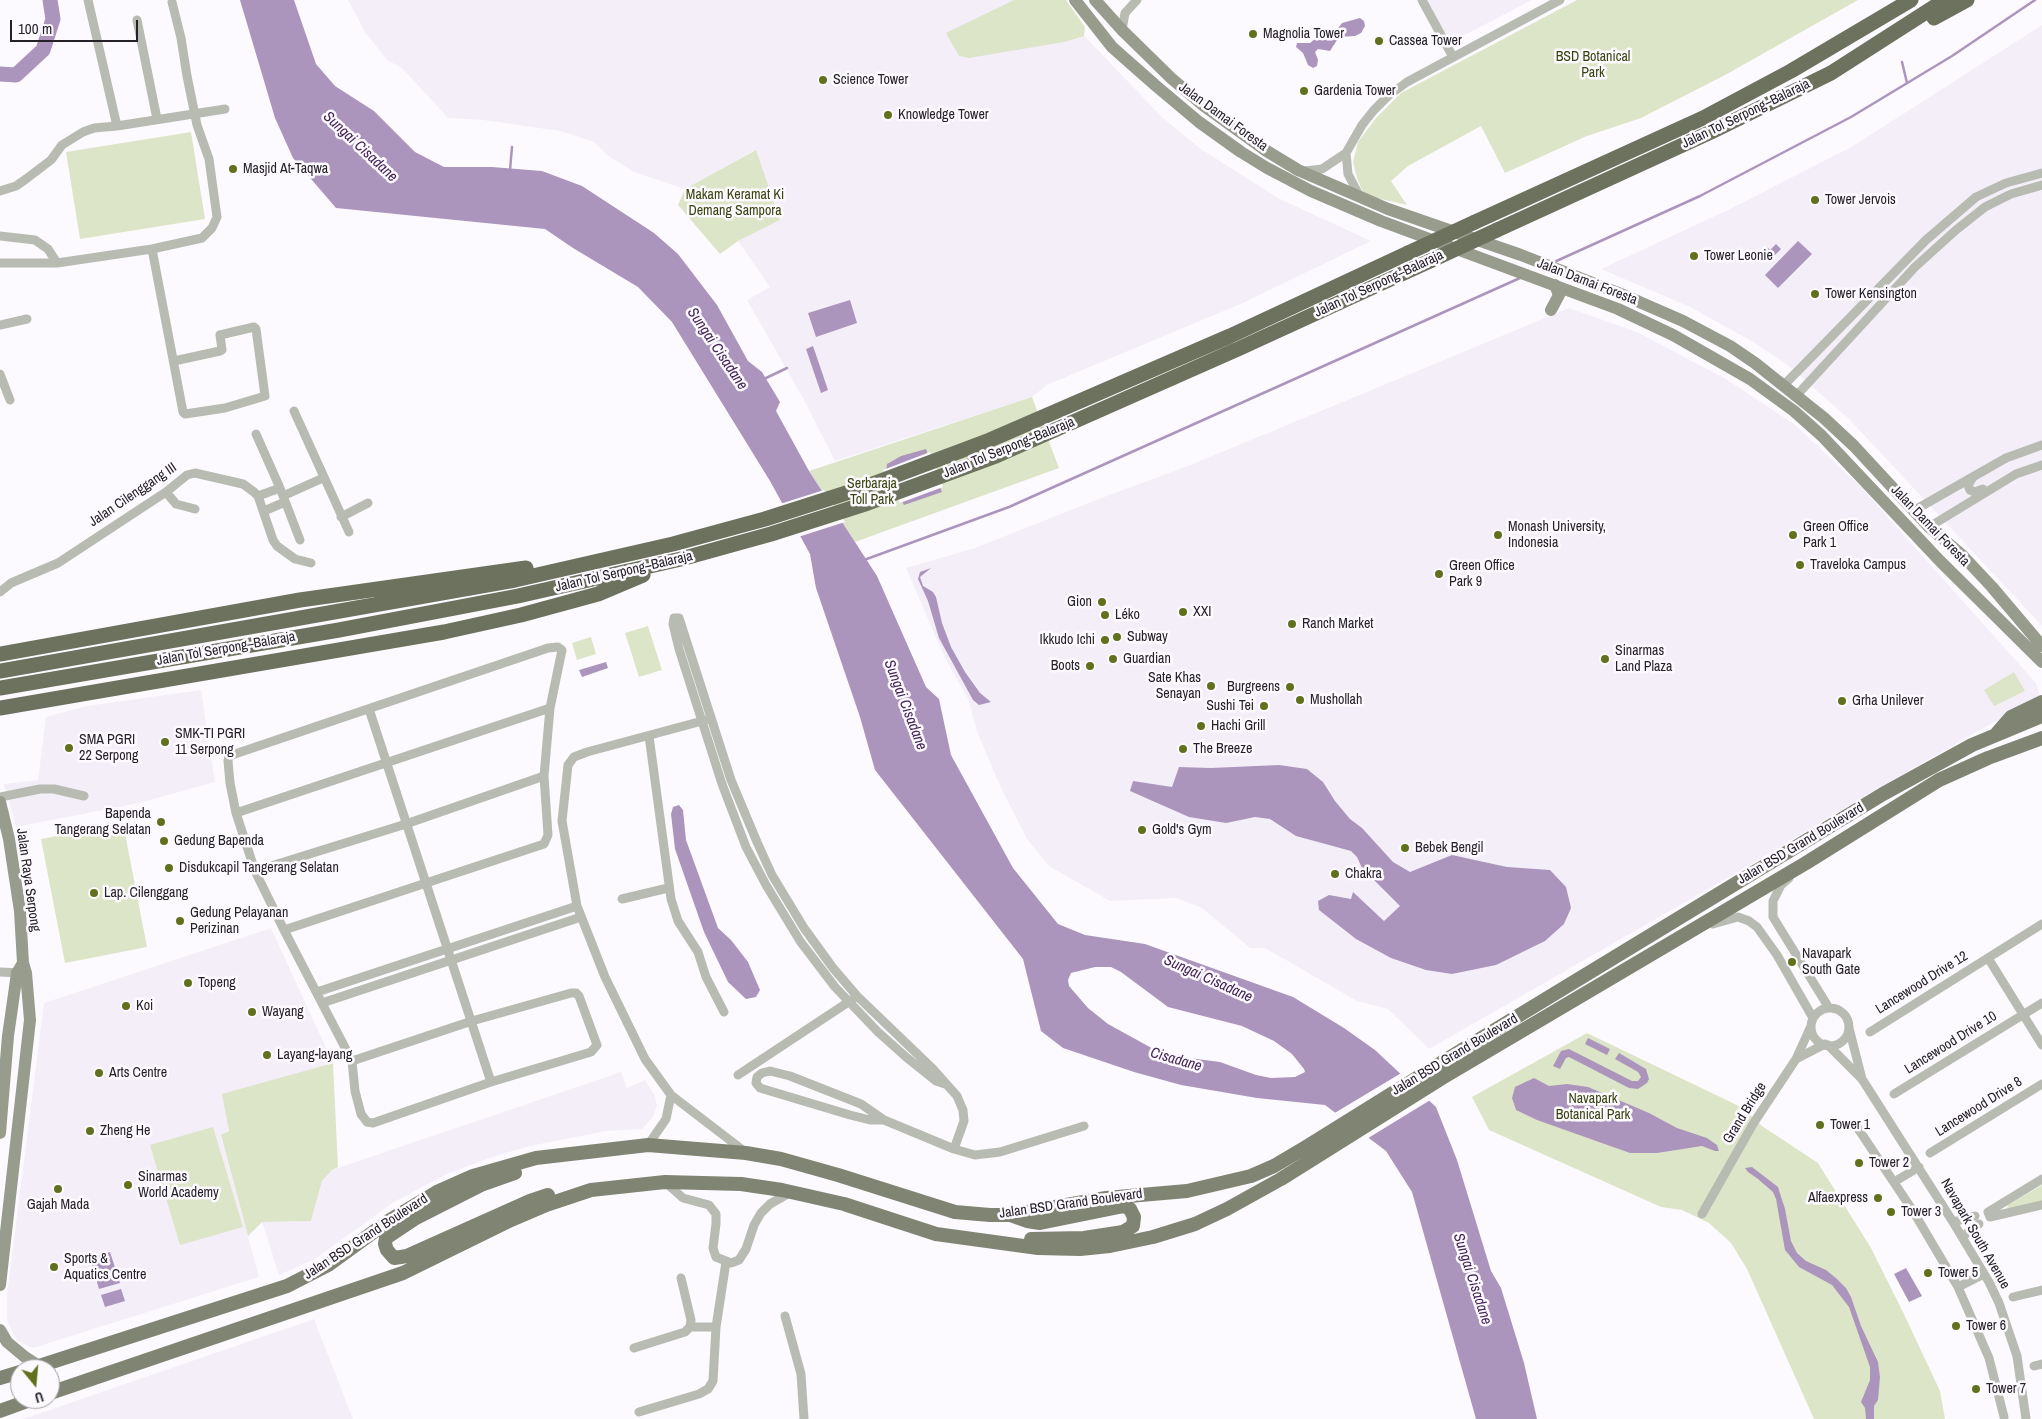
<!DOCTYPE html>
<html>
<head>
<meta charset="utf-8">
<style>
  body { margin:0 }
  #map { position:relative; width:2042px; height:1419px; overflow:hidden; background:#fdfaff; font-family:"Archivo Narrow",sans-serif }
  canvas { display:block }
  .north { position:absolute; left:10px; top:1359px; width:50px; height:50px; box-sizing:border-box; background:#fdfaff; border:1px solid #a7a3a9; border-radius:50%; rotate:163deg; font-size:14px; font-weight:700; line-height:20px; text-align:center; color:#262129 }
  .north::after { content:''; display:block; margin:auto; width:18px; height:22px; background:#60701d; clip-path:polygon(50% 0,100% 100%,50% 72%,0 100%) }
  .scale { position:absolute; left:10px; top:20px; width:128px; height:22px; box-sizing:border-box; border:2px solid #262129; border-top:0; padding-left:6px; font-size:15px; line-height:18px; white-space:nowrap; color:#262129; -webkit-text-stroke:4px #fdfaff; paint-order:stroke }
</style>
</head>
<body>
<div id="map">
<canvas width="2042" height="1419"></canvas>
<div class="north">U</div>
<div class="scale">100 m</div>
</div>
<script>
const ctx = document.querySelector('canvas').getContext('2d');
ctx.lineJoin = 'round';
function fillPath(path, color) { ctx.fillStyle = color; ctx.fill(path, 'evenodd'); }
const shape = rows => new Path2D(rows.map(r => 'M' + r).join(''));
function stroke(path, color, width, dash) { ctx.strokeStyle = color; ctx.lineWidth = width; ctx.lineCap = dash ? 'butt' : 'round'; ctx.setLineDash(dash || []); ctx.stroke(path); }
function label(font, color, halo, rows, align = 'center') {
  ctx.font = font + ' "Archivo Narrow",sans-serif'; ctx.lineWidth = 5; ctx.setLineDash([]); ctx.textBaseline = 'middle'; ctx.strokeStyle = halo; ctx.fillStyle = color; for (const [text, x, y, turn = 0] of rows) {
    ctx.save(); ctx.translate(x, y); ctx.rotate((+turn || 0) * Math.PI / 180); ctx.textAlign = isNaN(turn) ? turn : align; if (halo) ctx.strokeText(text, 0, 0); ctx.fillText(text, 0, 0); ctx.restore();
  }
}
const built = shape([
  [348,0,1057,0,1071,22,1162,117,1201,149,1278,198,1371,241,1245,302,1047,385,1032,397,835,461,804,400,747,300,770,287,738,241,780,220,755,150,685,189,634,172,607,155,594,142,560,131,483,120,448,118,402,68,387,60,365,32],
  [1427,0,1532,0,1461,37,1453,38,1446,34],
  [2042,25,2042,626,1849,419,1786,364,1755,343,1690,307,1601,269,1730,209,1853,146],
  [1569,308,1637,332,1726,379,1794,424,1861,487,2036,683,2040,696,1887,783,1738,872,1429,1049,1388,1009,1357,1001,1265,948,1250,948,1202,908,1176,898,1110,901,1049,866,1027,839,1001,788,978,734,968,699,944,656,906,568,975,548,1096,500,1193,464],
  [201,690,215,782,139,803,16,827,4,784,38,780,46,717,87,706],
  [271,928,333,1063,223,1095,229,1131,221,1136,259,1277,33,1348,17,1341,7,1321,7,1294,44,1003],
  [621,1072,627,1088,645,1080,655,1096,657,1106,652,1118,642,1129,606,1131,530,1146,492,1157,447,1174,394,1202,315,1259,279,1275,262,1222,311,1221,322,1181,332,1170],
  [314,1319,353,1419,22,1419,29,1417]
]);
const green = shape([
  [1014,0,1066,0,1085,27,1084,36,1064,42,969,58,959,56,946,33],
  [1577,0,1858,0,1727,74,1641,118,1587,136,1505,173,1481,126,1408,166,1391,181,1407,205,1364,195,1356,175,1353,162,1358,142,1376,118,1401,93],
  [191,132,205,219,80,239,66,152],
  [756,150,780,220,738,241,720,254,678,205,685,189],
  [1032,397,1059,468,855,542,809,471],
  [648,626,662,670,639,677,625,633],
  [591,637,596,654,577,660,572,643],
  [2014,672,2025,691,1994,706,1984,690],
  [123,823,147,947,65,963,41,839],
  [1587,1033,1743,1108,1762,1126,1818,1163,1871,1248,1903,1312,1940,1391,1945,1419,1814,1419,1747,1269,1731,1243,1709,1223,1682,1210,1661,1207,1489,1130,1472,1097],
  [333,1063,338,1167,332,1170,322,1181,311,1221,262,1222,248,1236,221,1135,229,1131,222,1094],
  [213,1127,243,1227,180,1245,150,1145],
  [2042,1185,2042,1201,2010,1209,2007,1208,2008,1205]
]);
const water = shape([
  [240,0,294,0,316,64,335,86,374,111,415,152,444,167,492,167,542,171,582,186,654,233,678,254,717,305,748,361,762,372,780,402,776,411,809,471,877,576,926,687,939,699,951,755,1013,868,1058,924,1085,935,1145,944,1293,997,1344,1028,1375,1050,1436,1107,1457,1160,1491,1271,1501,1288,1524,1363,1537,1419,1476,1419,1412,1192,1386,1151,1325,1105,1257,1098,1181,1085,1134,1072,1063,1048,1041,1031,1023,959,875,770,860,717,816,588,810,554,770,481,672,322,638,287,573,248,545,229,336,208,293,158,275,118],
  [1095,967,1111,967,1121,972,1168,1007,1242,1026,1274,1041,1292,1054,1304,1069,1305,1072,1295,1077,1271,1078,1256,1075,1220,1062,1174,1056,1157,1051,1108,1024,1088,1008,1069,986,1068,980,1071,973],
  [1360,18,1364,21,1365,26,1361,33,1355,36,1339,37,1330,51,1318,49,1315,52,1318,60,1317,66,1313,68,1308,65,1303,53,1296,47,1297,43,1310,43,1317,37,1316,31,1319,28,1331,33,1335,32,1342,23],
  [1798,241,1812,254,1778,288,1765,275],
  [1776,244,1781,249,1768,262,1760,254,1767,247,1770,250],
  [850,300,857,323,816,337,808,313],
  [813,346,828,390,821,393,806,349],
  [926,449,942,492,904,505,886,471,887,464,901,456],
  [931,568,920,577,923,586,933,592,936,597,942,623,951,647,965,672,980,693,991,702,979,705,973,700,939,638,928,601,918,579,920,572],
  [606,662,608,668,582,677,579,670],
  [1279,765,1307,769,1323,782,1335,801,1350,819,1362,828,1393,862,1410,872,1452,855,1507,867,1550,870,1566,887,1571,908,1564,924,1545,941,1496,965,1452,974,1426,970,1391,958,1356,939,1319,910,1318,901,1329,895,1351,899,1353,892,1384,921,1400,906,1362,868,1357,857,1351,851,1296,836,1270,819,1255,817,1226,823,1189,817,1130,791,1133,781,1172,787,1179,767,1211,768],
  [679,805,683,810,686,840,718,928,731,940,748,962,760,990,756,997,746,999,728,982,704,932,675,849,671,814,673,807],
  [1588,1038,1610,1049,1607,1055,1585,1044],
  [1569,1049,1632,1081,1638,1081,1641,1077,1638,1072,1615,1059,1619,1053,1646,1069,1649,1079,1647,1083,1638,1089,1629,1088,1569,1057,1566,1058,1560,1069,1553,1066,1561,1051],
  [1534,1078,1549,1086,1567,1084,1588,1087,1649,1113,1677,1128,1707,1138,1717,1145,1719,1151,1715,1151,1702,1146,1657,1153,1630,1153,1537,1120,1516,1110,1512,1098,1515,1087],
  [1752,1167,1778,1187,1785,1209,1791,1241,1797,1253,1806,1261,1826,1270,1837,1279,1846,1288,1851,1297,1861,1326,1878,1362,1880,1377,1878,1400,1874,1406,1874,1419,1866,1419,1865,1408,1861,1402,1870,1380,1870,1367,1849,1307,1832,1285,1799,1267,1785,1250,1776,1199,1773,1192,1758,1179,1748,1172,1745,1168],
  [110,1252,120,1283,99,1289,90,1258],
  [1906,1268,1922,1296,1909,1302,1894,1274],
  [121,1289,125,1301,105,1307,101,1295]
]);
const pier = shape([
  [930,452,943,487,900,503,883,470],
  [824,490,845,522,798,537,780,504],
  [1403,1072,1432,1099,1365,1140,1333,1114]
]);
const stream = shape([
  [1902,62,1907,83],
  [510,170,512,147],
  [1552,263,1700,196,1851,117,1952,56,2035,0],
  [764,379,787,368],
  [864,560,1009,507,1520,278]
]);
const river = shape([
  [0,74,16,75,43,50,53,19,50,0]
]);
const street = shape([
  [88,0,117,126],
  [1422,0,1453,57],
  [137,20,157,119],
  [1122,30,1125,13,1137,0],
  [1346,153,1348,174,1360,197],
  [1305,171,1322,169,1346,153,1362,125,1374,110,1388,96,1407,82,1560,0],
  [0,191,16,186,26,179,51,160,62,145,83,132,94,128,117,126,225,109],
  [0,236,35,240,48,249,57,263],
  [152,249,183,412,185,414,225,408,265,396,256,329,254,327,220,335,222,350,220,351,174,361],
  [0,263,57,263,152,249,202,238,212,228,217,217,209,159,197,125,187,76,181,38,172,2],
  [0,325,27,319],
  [0,374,10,400],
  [1784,385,1926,240,1976,197,2006,183,2042,173],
  [1797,395,1915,267,1956,230,1985,207,2011,194,2042,185],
  [294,411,349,532],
  [256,434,280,488,300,540],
  [1973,477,1968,485,1970,490,1975,492,1983,489],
  [166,492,176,504,195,509],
  [258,496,280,488],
  [283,496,323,478],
  [264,511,285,502],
  [1913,511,2006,458,2042,445],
  [341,517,368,503],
  [1929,527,2016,474,2042,465],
  [0,592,11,583,58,563,166,492,187,475,195,473,243,484,254,492,258,496,273,540,277,546,295,559,311,563],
  [369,709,491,1082],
  [706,720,587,752,574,757,568,765,562,821,577,906,605,977,645,1059,671,1095,744,1151],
  [649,736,671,899,678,921,698,952,706,977,724,1012],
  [0,797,40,789,54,789,84,796],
  [236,813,550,708],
  [255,871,406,824,544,776],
  [1789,878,1781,885,1773,901,1773,917,1829,1008],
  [622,899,668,888],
  [1713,924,1738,917,1749,921,1757,927,1777,955,1813,1018],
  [284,930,544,844,548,835,544,776,550,708,562,650,558,647,548,648,229,756,228,761,230,783,236,813,255,871,284,930,352,1061,355,1091,361,1114,367,1122,373,1123,491,1082,591,1052,597,1045,579,996,576,993,571,993,472,1021,352,1061],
  [1988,958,2042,1045],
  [0,972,21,973],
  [317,992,577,906],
  [322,1003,581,917],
  '1811 1027a19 19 0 1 1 38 0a19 19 0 1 1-38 0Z',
  [1849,1028,1862,1079],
  [1870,1032,2042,924],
  [1828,1045,1862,1079,1953,1222,1989,1282,1999,1303,2017,1356,2026,1419],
  [1796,1059,1825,1044],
  [738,1075,853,999],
  [945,1084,936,1081,906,1057,878,1032,835,987,800,941,766,885,746,847,722,784,679,649,673,624,674,618,679,618,731,780,757,842,772,875,804,928,833,968,857,996,933,1069,957,1096,963,1110,964,1121,954,1149],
  [1894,1094,2042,1003],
  [884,1120,870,1120,850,1115,760,1088,756,1083,757,1077,762,1073,770,1071,790,1076,861,1104,884,1120,954,1149,975,1155,1000,1152,1084,1126],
  [1857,1127,1913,1211,1958,1287,1989,1358,2004,1417],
  [648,1145,666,1119,671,1095],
  [1930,1153,2042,1084],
  [2042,1179,1988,1212,1990,1217,2042,1205],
  [665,1182,683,1198,709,1205,716,1214,716,1224,713,1248,716,1257,731,1263,739,1260,746,1249,754,1225,761,1213,770,1204,791,1192],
  [1894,1182,1919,1167],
  [1702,1214,1753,1124,1796,1059,1811,1026],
  [1953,1222,1975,1216],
  [1962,1237,1979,1224],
  [1958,1287,1984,1274],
  [2013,1297,2042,1290],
  [785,1316,801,1374,804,1419],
  [690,1327,716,1327],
  [634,1348,685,1332,690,1327,691,1320,681,1278],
  [2034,1366,2042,1364],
  [639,1412,699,1394,708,1389,713,1381,716,1327,726,1262]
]);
const secondary = shape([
  [1075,0,1112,47,1155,85,1199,122,1241,152,1267,168,1311,191,1381,221,1618,309,1673,335,1750,379,1794,411,1822,436,1940,561,2042,662],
  [1095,0,1122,30,1171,78,1204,106,1265,150,1298,170,1388,209,1521,255,1621,294,1683,321,1730,346,1755,363,1824,418,1854,446,1929,527,1962,555,1992,587,2042,646],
  [1551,310,1559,295,1555,285],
  [0,802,9,839,20,911,23,963,26,973,30,1020,0,1285],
  [0,1133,8,1036,17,973,23,963],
  [0,1330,7,1342,25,1357,39,1366]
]);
const primary = shape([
  [1997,733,2011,717,2042,702],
  [515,1173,481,1185,416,1218,386,1238,385,1244,387,1250,394,1258,407,1256,530,1201,548,1195],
  [1010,1215,1027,1221,1040,1223,1124,1206,1130,1209,1134,1217,1133,1226,1123,1232,1084,1238,1031,1239],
  [30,1369,287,1286,328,1265,390,1220,437,1192,473,1176,536,1158,648,1145,746,1153,781,1159,838,1175,955,1212,990,1215,1010,1215,1106,1198,1187,1191,1251,1176,1274,1166,1306,1147,1462,1050,1883,794,1972,745,2042,716],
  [0,1378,20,1372],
  [50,1393,403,1273,511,1220,546,1205,591,1190,665,1182,741,1184,782,1190,844,1204,936,1234,1038,1248,1080,1249,1110,1246,1153,1237,1195,1224,1227,1209,1281,1179,1442,1078,1806,863,1939,780,1988,758,2042,738],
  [0,1411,33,1399]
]);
const highway = shape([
  [1934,18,1967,0],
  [1475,222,1703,118,1791,71,1911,0],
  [1497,230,1711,132,1831,73,1945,0],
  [0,654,300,600,526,568],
  [0,671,515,580,673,544,765,519,862,488,990,440,1230,336,1408,253],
  [0,688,339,630,518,596,681,559,771,534,868,503,996,456,1238,349,1430,261],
  [0,708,444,632,521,615,598,594,643,575]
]);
const highwayBridge = shape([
  [1408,253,1475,222],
  [1430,261,1497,230]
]);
const markers = [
  [1253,34,5,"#60701d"],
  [1379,41,5,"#60701d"],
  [823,80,5,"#60701d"],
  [1304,91,5,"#60701d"],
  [888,115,5,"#60701d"],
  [233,169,5,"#60701d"],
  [1815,200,5,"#60701d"],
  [1694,256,5,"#60701d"],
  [1815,294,5,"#60701d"],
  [1498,535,5,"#60701d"],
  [1793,535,5,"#60701d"],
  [1800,565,5,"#60701d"],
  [1439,574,5,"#60701d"],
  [1102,602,5,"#60701d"],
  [1183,612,5,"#60701d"],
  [1105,615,5,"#60701d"],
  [1292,624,5,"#60701d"],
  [1117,637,5,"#60701d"],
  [1105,640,5,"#60701d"],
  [1113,659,5,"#60701d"],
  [1605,659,5,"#60701d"],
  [1090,666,5,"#60701d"],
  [1211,686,5,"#60701d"],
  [1290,687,5,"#60701d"],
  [1300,700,5,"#60701d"],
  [1842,701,5,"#60701d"],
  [1264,706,5,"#60701d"],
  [1201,726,5,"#60701d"],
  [165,742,5,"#60701d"],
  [69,748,5,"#60701d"],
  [1183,749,5,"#60701d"],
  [161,822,5,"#60701d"],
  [1142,830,5,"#60701d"],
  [164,841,5,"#60701d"],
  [1405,848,5,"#60701d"],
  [169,868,5,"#60701d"],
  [1335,874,5,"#60701d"],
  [94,893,5,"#60701d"],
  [180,921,5,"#60701d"],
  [1792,962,5,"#60701d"],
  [188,983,5,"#60701d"],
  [126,1006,5,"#60701d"],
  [252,1012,5,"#60701d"],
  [267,1055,5,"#60701d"],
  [99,1073,5,"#60701d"],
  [1820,1125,5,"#60701d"],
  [90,1131,5,"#60701d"],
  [1859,1163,5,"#60701d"],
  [128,1185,5,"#60701d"],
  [58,1189,5,"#60701d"],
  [1878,1198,5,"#60701d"],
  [1891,1212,5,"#60701d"],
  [54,1267,5,"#60701d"],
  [1928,1273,5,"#60701d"],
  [1956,1326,5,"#60701d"],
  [1976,1389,5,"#60701d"]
];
const poiNames = [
  ["Magnolia Tower",1263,34],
  ["Cassea Tower",1389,41],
  ["Science Tower",833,80],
  ["Gardenia Tower",1314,91],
  ["Knowledge Tower",898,115],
  ["Masjid At-Taqwa",243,169],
  ["Tower Jervois",1825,200],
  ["Tower Leonie",1704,256],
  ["Tower Kensington",1825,294],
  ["Monash University,",1508,527],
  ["Indonesia",1508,543],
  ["Green Office",1803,527],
  ["Park 1",1803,543],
  ["Traveloka Campus",1810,565],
  ["Green Office",1449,566],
  ["Park 9",1449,582],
  ["Gion",1092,602,"right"],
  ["XXI",1193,612],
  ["Léko",1115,615],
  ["Ranch Market",1302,624],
  ["Subway",1127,637],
  ["Ikkudo Ichi",1095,640,"right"],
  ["Sinarmas",1615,651],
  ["Land Plaza",1615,667],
  ["Guardian",1123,659],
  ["Boots",1080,666,"right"],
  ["Sate Khas",1201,678,"right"],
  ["Senayan",1201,694,"right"],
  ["Burgreens",1280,687,"right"],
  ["Mushollah",1310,700],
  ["Grha Unilever",1852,701],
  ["Sushi Tei",1254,706,"right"],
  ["Hachi Grill",1211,726],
  ["SMK-TI PGRI",175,734],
  ["11 Serpong",175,750],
  ["SMA PGRI",79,740],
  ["22 Serpong",79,756],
  ["The Breeze",1193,749],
  ["Bapenda",151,814,"right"],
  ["Tangerang Selatan",151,830,"right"],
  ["Gold's Gym",1152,830],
  ["Gedung Bapenda",174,841],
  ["Bebek Bengil",1415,848],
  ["Disdukcapil Tangerang Selatan",179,868],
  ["Chakra",1345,874],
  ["Lap. Cilenggang",104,893],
  ["Gedung Pelayanan",190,913],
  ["Perizinan",190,929],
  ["Navapark",1802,954],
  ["South Gate",1802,970],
  ["Topeng",198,983],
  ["Koi",136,1006],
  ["Wayang",262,1012],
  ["Layang-layang",277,1055],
  ["Arts Centre",109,1073],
  ["Tower 1",1830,1125],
  ["Zheng He",100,1131],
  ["Tower 2",1869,1163],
  ["Sinarmas",138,1177],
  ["World Academy",138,1193],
  ["Alfaexpress",1868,1198,"right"],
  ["Gajah Mada",58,1205,"center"],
  ["Tower 3",1901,1212],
  ["Sports &",64,1259],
  ["Aquatics Centre",64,1275],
  ["Tower 5",1938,1273],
  ["Tower 6",1966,1326],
  ["Tower 7",1986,1389]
];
const parkNames = [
  ["BSD Botanical",1593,57],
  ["Park",1593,73],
  ["Makam Keramat Ki",735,195],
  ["Demang Sampora",735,211],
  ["Serbaraja",872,484],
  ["Toll Park",872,500],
  ["Navapark",1593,1099],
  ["Botanical Park",1593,1115]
];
const streetNames = [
  ["Jalan Tol Serpong–Balaraja",1746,114,-26],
  ["Jalan Damai Foresta",1223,117,36],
  ["Jalan Damai Foresta",1587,282,21],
  ["Jalan Tol Serpong–Balaraja",1379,284,-25],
  ["Jalan Tol Serpong–Balaraja",1009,448,-22],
  ["Jalan Cilenggang III",133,495,-34],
  ["Jalan Damai Foresta",1930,526,46],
  ["Jalan Tol Serpong–Balaraja",624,572,-13],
  ["Jalan Tol Serpong–Balaraja",226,649,-10],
  ["Jalan BSD Grand Boulevard",1801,844,-31],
  ["Jalan Raya Serpong",28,880,82],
  ["Lancewood Drive 12",1922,983,-32],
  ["Lancewood Drive 10",1951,1043,-32],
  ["Jalan BSD Grand Boulevard",1455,1055,-31],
  ["Lancewood Drive 8",1979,1107,-32],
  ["Grand Bridge",1745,1113,-58],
  ["Jalan BSD Grand Boulevard",1071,1204,-8],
  ["Navapark South Avenue",1975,1234,60],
  ["Jalan BSD Grand Boulevard",366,1237,-33]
];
const waterNames = [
  ["Sungai Cisadane",360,147,43],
  ["Sungai Cisadane",717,349,56],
  ["Sungai Cisadane",905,705,69],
  ["Sungai Cisadane",1208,979,24],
  ["Cisadane",1176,1060,16],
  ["Sungai Cisadane",1472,1279,72]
];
fillPath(built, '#f4eef9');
fillPath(green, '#dde5c8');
fillPath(water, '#ac95bc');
fillPath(pier, '#fdfaff');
stroke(stream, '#ac95bc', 2.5);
stroke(river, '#ac95bc', 15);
stroke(street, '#b8bbb1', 9);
stroke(secondary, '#979c8d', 12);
stroke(primary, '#808573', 14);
stroke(highway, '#6c725d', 15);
stroke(highwayBridge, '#6c725d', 15);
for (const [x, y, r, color] of markers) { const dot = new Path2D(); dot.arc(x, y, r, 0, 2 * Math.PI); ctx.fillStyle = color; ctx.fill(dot); stroke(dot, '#fdfaff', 2); }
label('14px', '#262129', '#fdfaff', poiNames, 'left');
label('14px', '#38420e', '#fdfaff', parkNames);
label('14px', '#262129', '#fdfaff', streetNames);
label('italic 15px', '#442456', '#fdfaff', waterNames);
</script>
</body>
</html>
